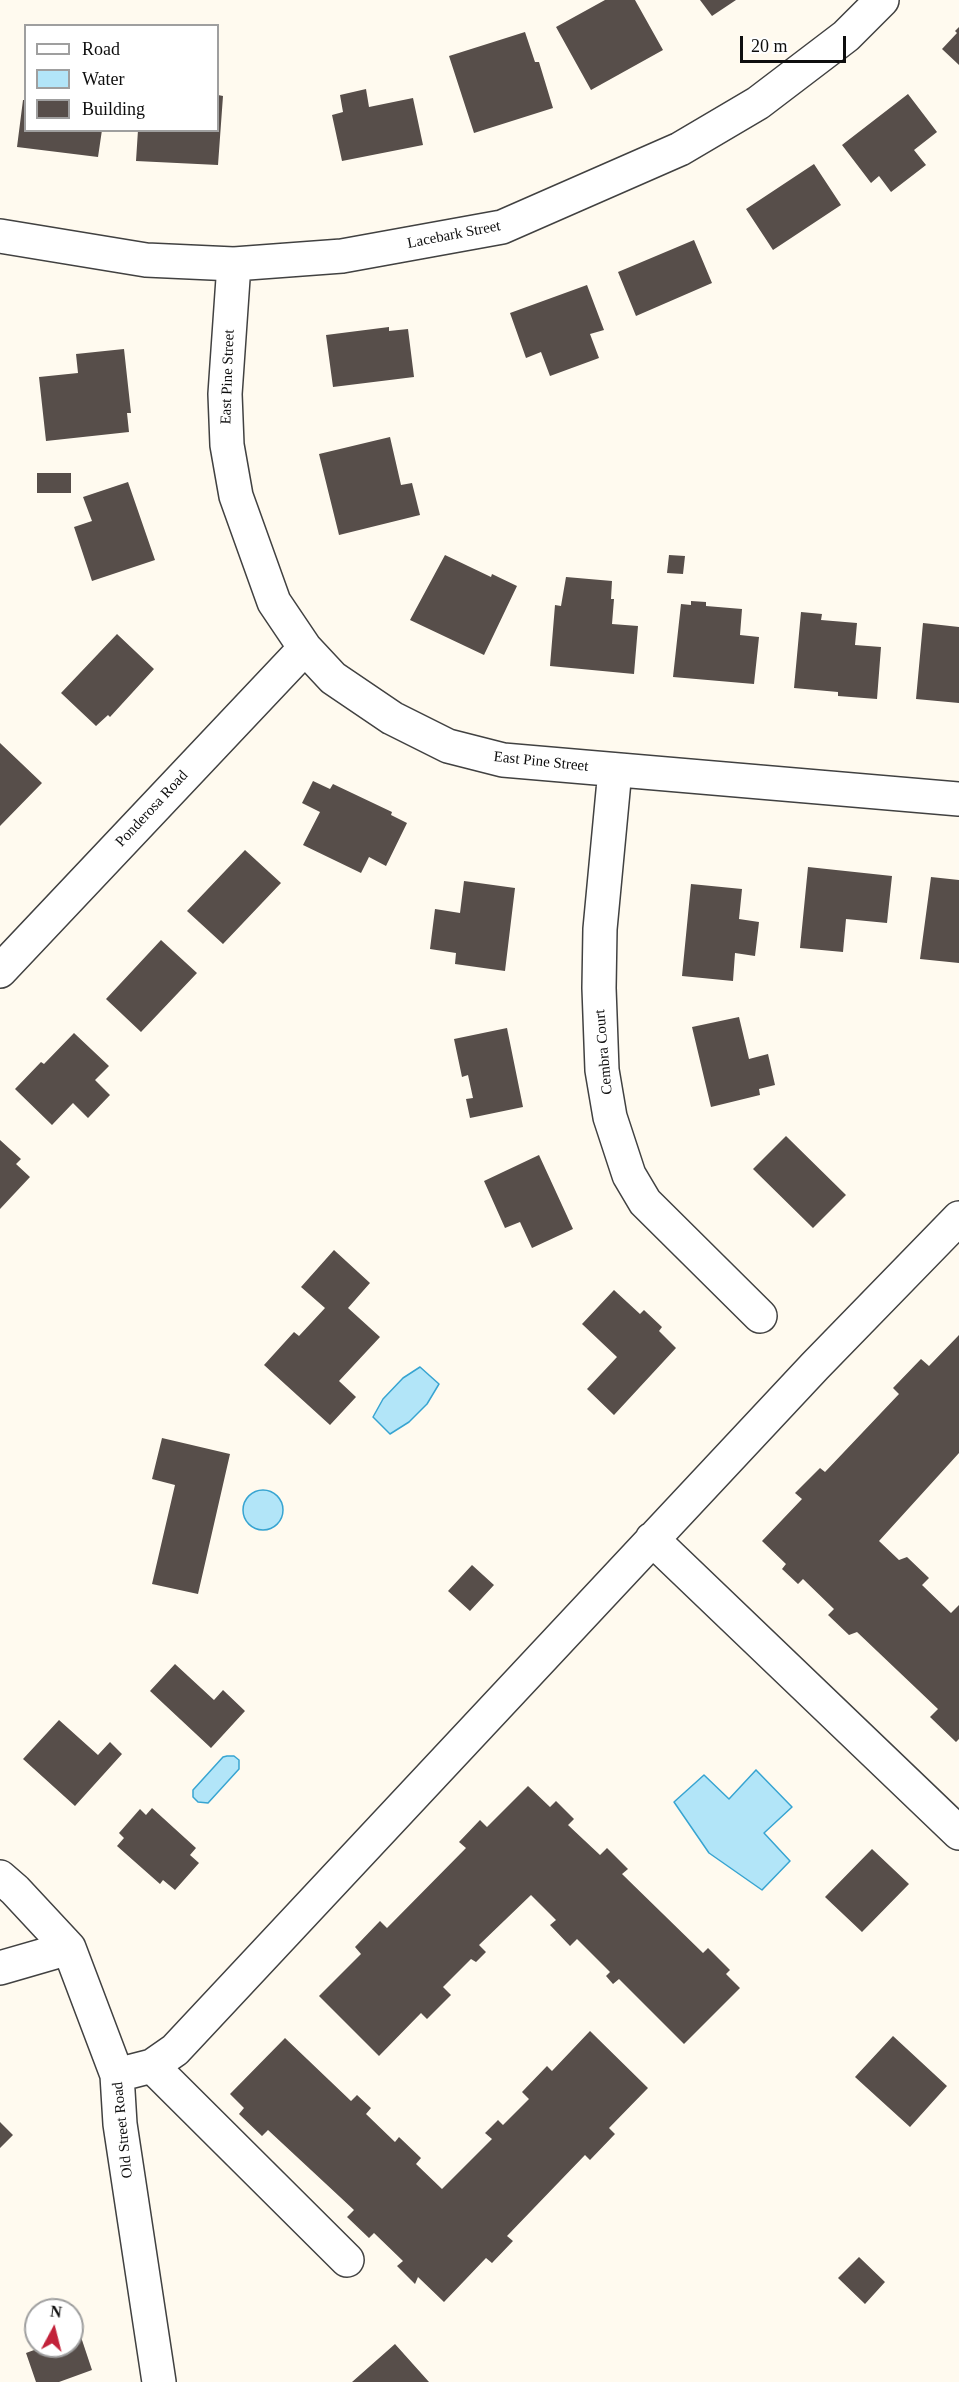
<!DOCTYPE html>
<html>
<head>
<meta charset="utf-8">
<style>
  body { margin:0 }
  #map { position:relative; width:959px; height:2382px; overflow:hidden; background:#fffaef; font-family:"Times New Roman",serif }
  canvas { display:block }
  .legend { position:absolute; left:24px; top:24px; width:195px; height:108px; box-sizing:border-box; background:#fff; border:2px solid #9f9f9f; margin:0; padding:8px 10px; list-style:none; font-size:18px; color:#0e0e0e }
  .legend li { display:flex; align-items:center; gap:12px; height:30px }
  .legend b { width:30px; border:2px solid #9f9f9f }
  .north { position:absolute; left:24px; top:2298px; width:60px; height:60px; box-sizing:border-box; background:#fff; border:2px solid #9f9f9f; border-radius:50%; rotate:7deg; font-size:16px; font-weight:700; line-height:24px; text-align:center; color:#0e0e0e }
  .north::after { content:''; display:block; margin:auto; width:21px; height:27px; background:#c2223a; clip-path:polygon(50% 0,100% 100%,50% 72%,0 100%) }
  .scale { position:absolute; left:740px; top:36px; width:106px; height:27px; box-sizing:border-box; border:3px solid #0e0e0e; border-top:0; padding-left:8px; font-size:18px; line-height:21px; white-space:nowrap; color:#0e0e0e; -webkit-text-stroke:4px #fff; paint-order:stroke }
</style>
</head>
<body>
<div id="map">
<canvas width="959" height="2382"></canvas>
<ul class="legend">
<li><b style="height:8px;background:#fff"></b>Road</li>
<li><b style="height:16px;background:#b2e5f8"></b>Water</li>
<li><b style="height:16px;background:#574e4a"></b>Building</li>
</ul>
<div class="north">N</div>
<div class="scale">20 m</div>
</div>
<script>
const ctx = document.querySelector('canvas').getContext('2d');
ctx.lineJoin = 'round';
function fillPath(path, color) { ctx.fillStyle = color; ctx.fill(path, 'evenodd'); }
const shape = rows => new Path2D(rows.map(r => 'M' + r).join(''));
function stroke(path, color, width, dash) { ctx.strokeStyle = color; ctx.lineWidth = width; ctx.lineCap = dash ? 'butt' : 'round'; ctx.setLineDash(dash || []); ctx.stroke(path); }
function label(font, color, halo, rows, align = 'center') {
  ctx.font = font + ' "Times New Roman",serif'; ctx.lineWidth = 6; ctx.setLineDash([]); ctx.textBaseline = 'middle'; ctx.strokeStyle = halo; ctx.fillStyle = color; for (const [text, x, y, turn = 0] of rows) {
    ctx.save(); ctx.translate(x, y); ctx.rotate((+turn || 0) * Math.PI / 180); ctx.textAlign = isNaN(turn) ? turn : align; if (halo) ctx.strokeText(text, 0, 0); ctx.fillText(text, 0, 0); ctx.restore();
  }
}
const water = shape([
  [420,1367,439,1384,427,1404,409,1422,390,1434,373,1417,383,1399,403,1378,420,1367],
  '243 1510a20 20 0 1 1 40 0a20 20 0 1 1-40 0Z',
  [227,1756,234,1756,239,1760,239,1769,208,1803,198,1802,193,1797,193,1790,223,1757,227,1756],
  [756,1770,792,1807,764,1833,790,1861,762,1890,709,1853,674,1802,704,1775,729,1799,756,1770]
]);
const building = shape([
  [605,0,635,0,663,50,591,90,556,27],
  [700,0,736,0,712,16],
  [959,27,959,65,942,49,957,33,955,31],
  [525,32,535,62,539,62,553,108,474,133,449,56],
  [366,89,369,107,413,98,423,145,342,161,332,115,343,112,340,95],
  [908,94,937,132,914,150,926,165,891,192,879,176,871,183,842,145],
  [218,95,223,96,218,165,136,161,138,130,218,130],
  [23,100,26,100,26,130,102,130,98,157,17,147],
  [814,164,841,205,773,250,746,209],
  [694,240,712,283,636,316,618,272],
  [587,285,604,330,590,334,599,358,550,376,541,352,526,358,510,313],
  [389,327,389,331,408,329,414,377,333,387,326,335],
  [124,349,131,413,127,413,129,432,46,441,39,377,78,373,76,354],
  [390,437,401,485,412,483,420,515,339,535,319,454],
  [37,473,71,473,71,493,37,493],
  [128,482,155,560,92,581,74,527,92,521,83,497],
  [445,555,491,577,492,574,517,586,484,655,410,620],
  [669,555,685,556,683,574,667,573],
  [566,577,612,581,611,599,614,599,612,624,638,626,634,674,550,666,555,605,561,606],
  [691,601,706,602,706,606,742,609,740,635,759,637,754,684,673,677,681,604,691,605],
  [801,612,822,614,821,620,857,623,855,645,881,647,877,699,838,696,838,692,794,688],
  [923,623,959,627,959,703,916,699],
  [117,634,154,669,110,717,108,715,96,726,61,693],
  [0,743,42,783,0,826],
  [313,781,330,789,333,784,392,812,391,815,407,823,386,866,369,857,361,873,303,845,320,812,302,803],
  [245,850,281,883,223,944,187,911],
  [808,867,892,876,887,923,846,919,843,952,800,948],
  [931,877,959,880,959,963,920,959],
  [464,881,515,888,505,971,455,964,456,953,430,949,435,909,460,913],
  [691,884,742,889,739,919,759,922,755,956,735,953,733,981,682,976],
  [161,940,197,973,141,1032,106,999],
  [739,1017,749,1059,768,1054,775,1085,759,1089,760,1095,711,1107,692,1027],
  [507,1028,523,1107,470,1118,466,1099,473,1098,468,1075,462,1077,454,1039],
  [74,1033,109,1066,95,1080,110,1095,88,1118,73,1103,52,1125,15,1089,41,1062,44,1064],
  [786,1136,846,1195,813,1228,753,1169],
  [0,1140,21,1159,16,1164,30,1177,0,1209],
  [539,1155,573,1229,532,1248,520,1222,505,1228,484,1181],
  [334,1250,370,1283,348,1308,380,1337,339,1381,356,1397,330,1425,264,1365,294,1332,299,1336,325,1308,301,1287],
  [614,1290,640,1314,644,1310,662,1327,659,1331,676,1348,614,1415,587,1389,617,1357,582,1324],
  [959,1335,959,1453,879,1541,899,1560,907,1557,929,1578,922,1585,951,1613,959,1605,959,1739,956,1742,930,1717,938,1709,857,1632,849,1635,828,1615,834,1609,803,1579,798,1584,782,1569,786,1564,762,1541,802,1499,795,1493,820,1468,825,1472,899,1394,893,1388,921,1359,929,1366],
  [162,1438,230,1454,198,1594,152,1584,175,1485,152,1479],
  [472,1565,494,1585,470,1611,448,1591],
  [175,1664,214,1700,223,1690,245,1711,211,1748,150,1691],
  [59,1720,98,1755,110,1742,122,1754,75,1806,23,1759],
  [528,1786,550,1807,556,1801,574,1819,568,1825,600,1855,607,1848,628,1869,622,1874,703,1953,708,1948,730,1970,726,1974,740,1988,684,2044,619,1979,613,1984,606,1976,610,1972,577,1939,570,1946,550,1925,556,1920,531,1895,479,1945,486,1952,476,1962,471,1959,443,1987,451,1995,427,2019,421,2013,379,2056,319,1996,361,1954,355,1947,380,1921,387,1928,466,1848,459,1842,480,1820,487,1827],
  [152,1808,196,1848,190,1855,199,1863,175,1890,163,1880,160,1884,117,1846,124,1838,119,1833,140,1809,146,1815],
  [872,1849,909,1884,862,1932,825,1897],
  [590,2031,648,2088,609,2128,615,2134,590,2160,585,2155,507,2236,513,2241,492,2263,486,2258,444,2302,418,2277,415,2284,397,2266,403,2261,374,2233,369,2238,347,2217,354,2210,268,2130,262,2136,239,2114,244,2108,230,2094,285,2038,351,2101,357,2095,371,2108,366,2114,395,2142,399,2137,421,2158,416,2164,442,2189,492,2139,485,2133,498,2120,503,2125,529,2099,522,2092,547,2066,552,2071],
  [893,2036,947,2086,910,2127,855,2077],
  [0,2122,13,2135,0,2148],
  [859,2257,885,2282,865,2304,838,2278],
  [80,2334,92,2370,59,2382,36,2382,26,2353,45,2346,72,2346,72,2337],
  [395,2344,429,2382,352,2382]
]);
const minor = shape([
  [0,236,146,260,234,264,342,256,502,227,680,149,758,103,846,36,882,0],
  [234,264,225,394,227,445,236,496,274,602,305,648,333,678,392,718,448,746,503,760,959,799],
  [615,770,600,929,599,988,602,1070,610,1117,629,1175,645,1202,760,1316],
  [0,971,305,648],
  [652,1539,959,1833],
  [0,1877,15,1890,69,1948,117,2075,120,2124,159,2382],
  [0,1968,69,1948],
  [152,2066,347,2260],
  [117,2075,152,2066,175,2050,815,1366,959,1218]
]);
const streetNames = [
  ["Lacebark Street",454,235,-11],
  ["East Pine Street",228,377,-88],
  ["East Pine Street",541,762,6],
  ["Ponderosa Road",152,809,-47],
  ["Cembra Court",604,1052,-95],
  ["Old Street Road",123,2130,-96]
];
fillPath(water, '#b2e5f8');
stroke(water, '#37a4d1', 1.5);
fillPath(building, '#574e4a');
stroke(minor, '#414141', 36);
stroke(minor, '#fff', 33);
label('15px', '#0e0e0e', '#fff', streetNames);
</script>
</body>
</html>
